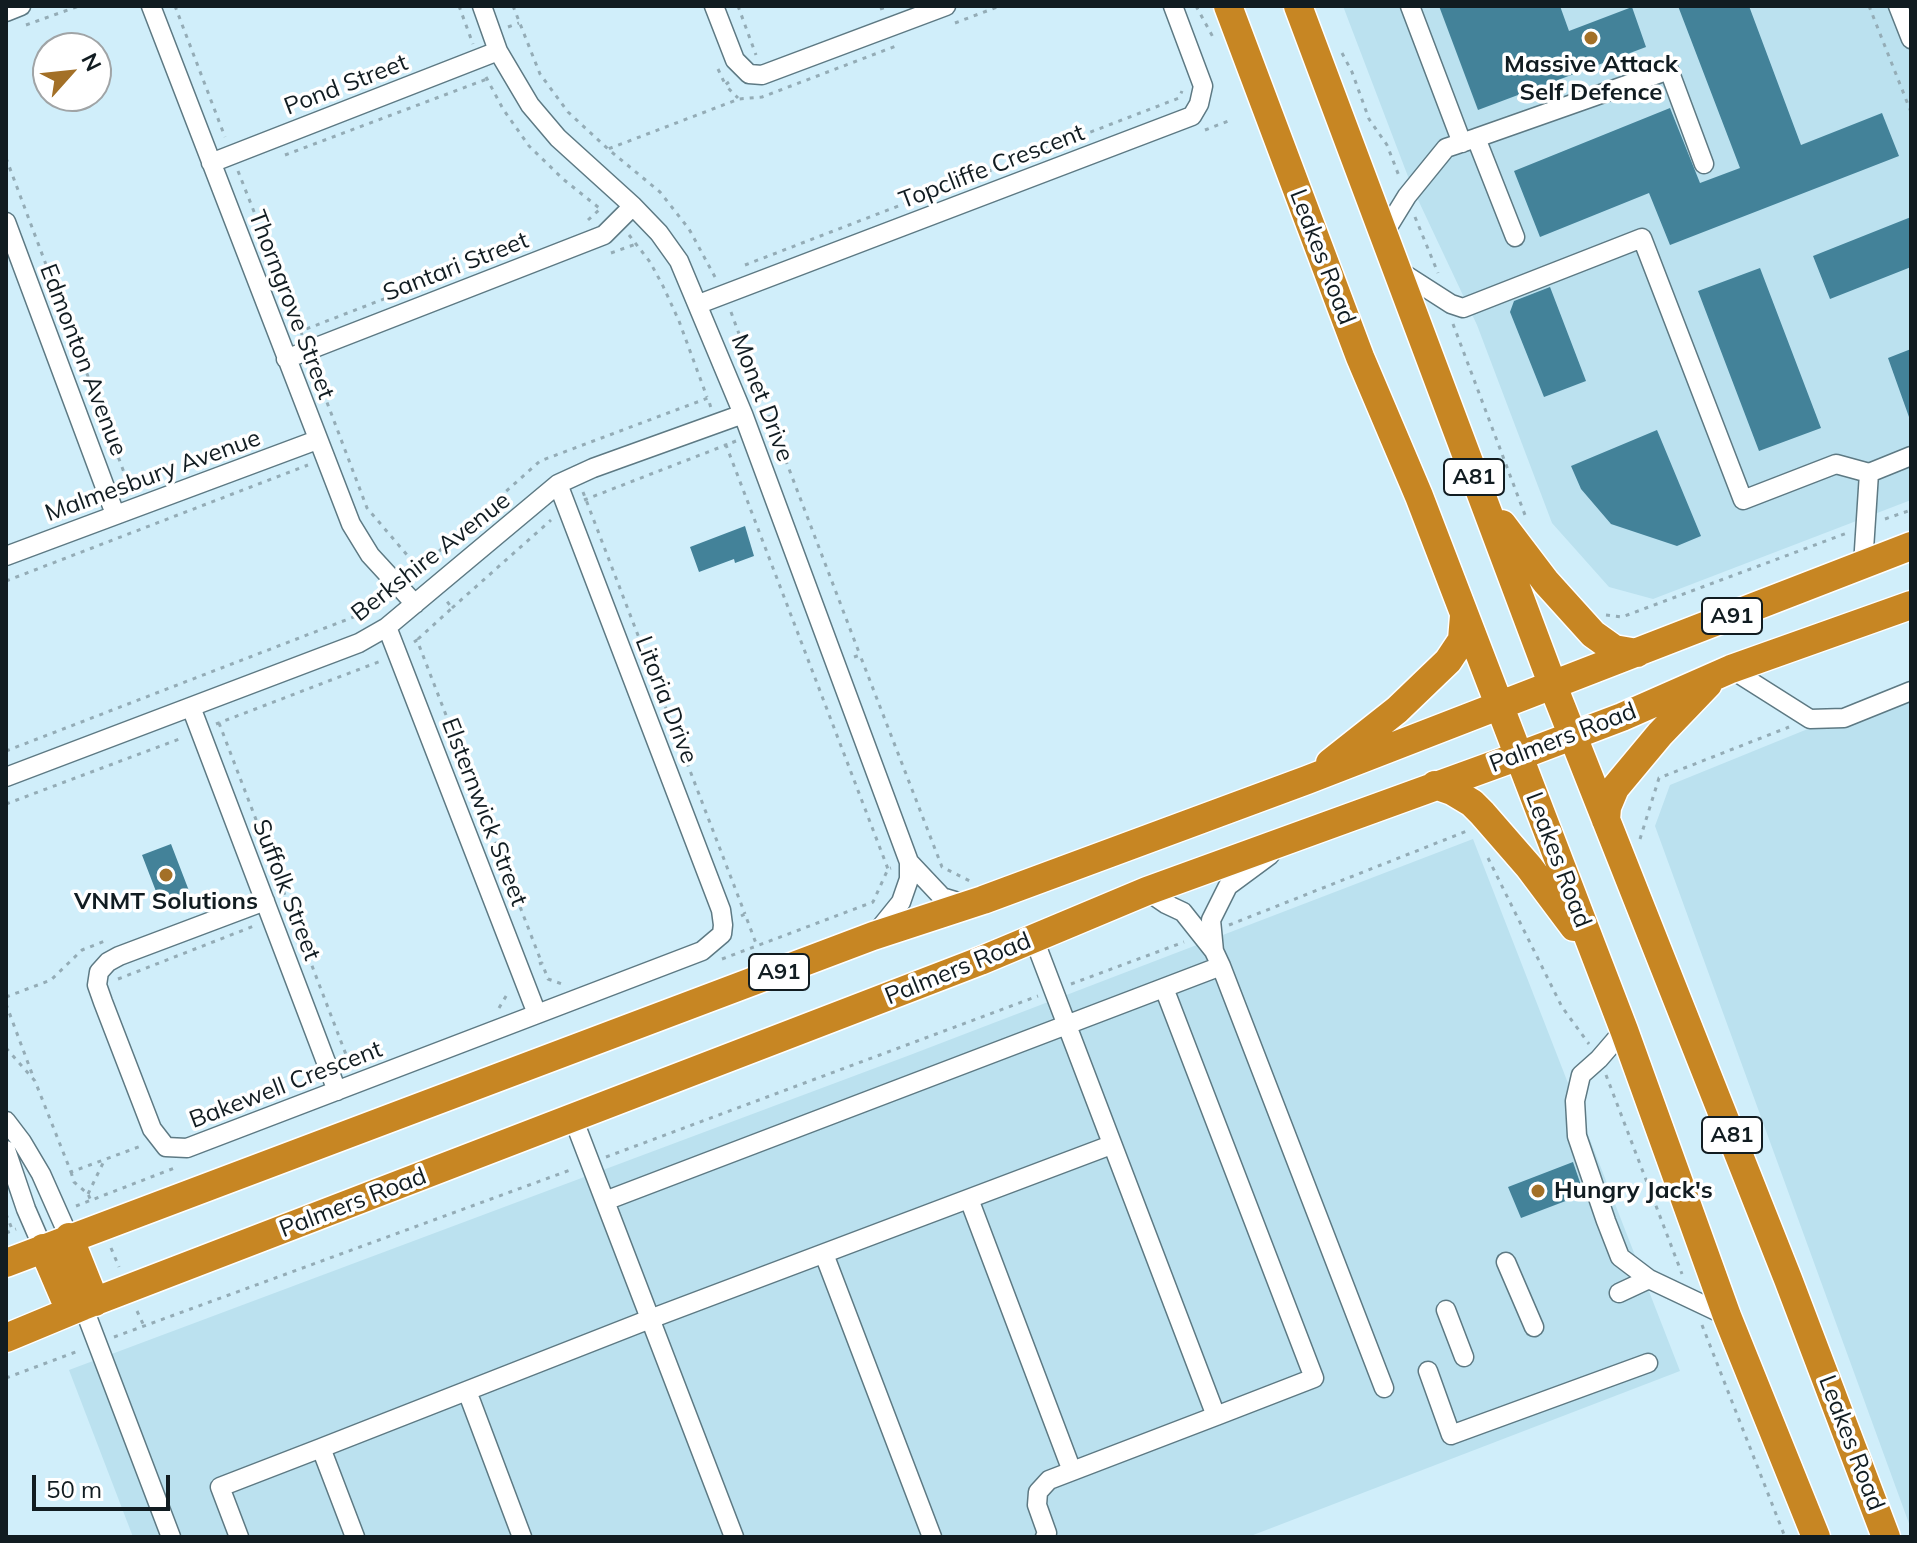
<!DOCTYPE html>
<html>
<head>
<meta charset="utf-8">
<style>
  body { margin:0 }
  #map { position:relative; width:1917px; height:1543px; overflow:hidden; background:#d0eefa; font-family:Mulish,sans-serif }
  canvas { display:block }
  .frame { position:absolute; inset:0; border:8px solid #111c21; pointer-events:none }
  .north { position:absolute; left:32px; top:32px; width:80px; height:80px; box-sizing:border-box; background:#fff; border:2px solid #a0a4a6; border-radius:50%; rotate:63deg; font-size:22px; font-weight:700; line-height:32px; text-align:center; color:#111c21 }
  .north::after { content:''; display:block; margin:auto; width:28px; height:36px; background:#a37027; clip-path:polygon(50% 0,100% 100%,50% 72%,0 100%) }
  .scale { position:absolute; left:32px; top:1475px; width:138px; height:36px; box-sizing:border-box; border:4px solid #111c21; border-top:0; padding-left:10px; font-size:24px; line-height:28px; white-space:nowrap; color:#111c21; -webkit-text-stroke:6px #fff; paint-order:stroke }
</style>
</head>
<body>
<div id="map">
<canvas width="1917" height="1543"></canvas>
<div class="frame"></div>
<div class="north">N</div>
<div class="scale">50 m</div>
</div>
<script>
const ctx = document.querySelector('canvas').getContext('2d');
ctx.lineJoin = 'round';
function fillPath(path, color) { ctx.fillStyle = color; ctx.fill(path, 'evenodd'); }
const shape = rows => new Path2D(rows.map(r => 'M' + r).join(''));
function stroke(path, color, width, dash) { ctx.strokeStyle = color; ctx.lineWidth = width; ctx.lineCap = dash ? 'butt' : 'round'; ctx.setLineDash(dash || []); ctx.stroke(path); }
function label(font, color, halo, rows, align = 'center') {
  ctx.font = font + ' Mulish,sans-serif'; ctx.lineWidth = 7; ctx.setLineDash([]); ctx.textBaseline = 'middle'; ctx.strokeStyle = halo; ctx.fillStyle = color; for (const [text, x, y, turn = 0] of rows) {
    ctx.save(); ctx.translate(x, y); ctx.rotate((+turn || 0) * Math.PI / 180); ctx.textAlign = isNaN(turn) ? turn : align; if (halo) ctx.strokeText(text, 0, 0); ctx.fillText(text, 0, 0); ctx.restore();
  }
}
const built = shape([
  [1343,6,1911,6,1911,500,1653,599,1609,587,1552,523,1477,325,1412,187],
  [1911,687,1911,1529,1655,826,1670,785],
  [1473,839,1680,1371,1248,1537,133,1537,69,1370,910,1055]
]);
const building = shape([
  [1439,6,1560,6,1569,31,1632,7,1646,47,1478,110],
  [1678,6,1749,6,1801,145,1882,113,1899,156,1670,245,1649,193,1540,237,1514,171,1670,108,1700,183,1740,168],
  [1911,217,1911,267,1830,299,1813,256],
  [1760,268,1821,428,1759,451,1698,291],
  [1550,287,1586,381,1544,397,1510,312,1514,301],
  [1911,349,1911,417,1909,417,1888,358],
  [1657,430,1701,536,1677,546,1611,524,1581,489,1571,466],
  [745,526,754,556,735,563,734,559,699,572,690,547],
  [171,844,191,896,162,907,142,855],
  [1573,1162,1584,1194,1521,1218,1508,1187]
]);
const path = shape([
  [175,6,225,137],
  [459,6,473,44],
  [513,6,540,74,568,112,608,149],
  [738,6,756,55],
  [1196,6,1214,39],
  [1869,6,1911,112],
  [880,9,889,6],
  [955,23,1000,6],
  [26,25,79,6],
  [508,27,519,23],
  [1342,53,1352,72,1369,119,1387,145,1399,176],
  [718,69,725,84],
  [486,77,503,109,529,146,563,179,603,211],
  [729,82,725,85,738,98],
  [1205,130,1231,120],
  [285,155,487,79],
  [6,158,131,491],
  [238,171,301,331],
  [1415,217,1438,273],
  [588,220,600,209],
  [629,235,650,262,663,286,679,321,707,397],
  [611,253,636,244],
  [745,265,1179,98,1182,91],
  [715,277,689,229,660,192,608,149,739,99,762,97,896,46],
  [731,312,773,427],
  [1453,324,1525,515],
  [302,335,301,331,451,273],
  [317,367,314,368,367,508,419,569,540,461,708,398,711,408],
  [769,429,773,427,860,655],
  [736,441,726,445,888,869],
  [583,492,745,914],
  [584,500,726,445,725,441],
  [1885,519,1911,510],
  [6,581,308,465],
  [452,608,551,520],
  [364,613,375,609,388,598],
  [1606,615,1622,617,1847,533],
  [418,639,452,608,446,600],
  [414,642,417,640,541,961],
  [854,657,860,655,942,867,970,881],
  [219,723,350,1065],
  [216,724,381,661],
  [6,751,364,613,366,618],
  [6,804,182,738],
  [1640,839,1659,778,1789,727],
  [1488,858,1562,1007,1589,1044],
  [741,916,745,914,757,946],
  [1229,925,1467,831],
  [722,959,873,902,888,869,891,868],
  [539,964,542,963,548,979,562,984],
  [118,979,254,926],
  [1071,984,1184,942],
  [6,997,51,980,82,950,105,941],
  [6,1004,34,1079],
  [499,1008,509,991],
  [6,1048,35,1081,71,1172,141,1146],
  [1606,1075,1682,1274],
  [606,1157,1038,996],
  [71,1172,74,1182,88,1194,91,1201],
  [88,1194,104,1161],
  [76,1206,177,1167],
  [6,1214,12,1229],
  [6,1233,16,1229],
  [111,1248,119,1267],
  [137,1311,144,1326],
  [1702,1325,1785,1537],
  [114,1337,573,1169],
  [6,1378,81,1350]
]);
const minor = shape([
  [151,6,351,524,370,555,415,604],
  [482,6,498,51,530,105,558,138,633,206,659,233,679,261,743,414,909,862,942,897,962,903,968,902],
  [714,6,735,60,749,74,762,75,946,6],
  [1410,6,1462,143],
  [1898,6,1911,39],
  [6,12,21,6],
  [1476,138,1669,70,1704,164],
  [211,163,498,51],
  [6,222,115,514],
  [1383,235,1407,196,1446,148,1476,138,1515,237],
  [1398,270,1451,304,1463,308,1642,238,1743,500,1836,464,1869,473],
  [699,304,1192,116,1199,104,1203,86,1173,6],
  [286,359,604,235,633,206],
  [6,556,317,440],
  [1863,565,1869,473,1911,456],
  [387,627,537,1014],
  [1731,669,1810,719,1844,718,1911,691],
  [191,707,337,1091],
  [6,777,359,643,387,627,558,484,593,468,743,414],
  [1147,891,1166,904,1183,912,1214,951,1221,966,1384,1388],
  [265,901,119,956,108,962,99,972,97,985,103,1002,152,1129,166,1147,187,1148,702,951,722,934,723,925,721,910,558,484],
  [876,933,901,902,909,879,909,862],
  [1034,939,1216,1416,1049,1480,1038,1492,1037,1505,1047,1533,1045,1537],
  [1214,951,1211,920,1228,886,1270,855],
  [1164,988,1314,1378,1216,1416],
  [1624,1030,1599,1059,1581,1075,1575,1101,1577,1136,1606,1221,1620,1257,1649,1279,1727,1316],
  [573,1118,734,1537],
  [6,1121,22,1142,41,1174,69,1237],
  [6,1150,26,1209,43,1248],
  [969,1199,1072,1471],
  [605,1201,1221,966],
  [824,1254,932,1537],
  [1506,1262,1534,1327],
  [1619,1293,1649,1279],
  [83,1306,171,1537],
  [1446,1310,1464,1357],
  [1428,1371,1451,1435,1648,1363],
  [467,1391,522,1537],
  [239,1537,220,1487,321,1448],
  [355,1537,321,1448,650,1319,1111,1145]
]);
const highway = shape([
  [1228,6,1360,357,1419,496,1624,1030,1727,1316,1816,1537],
  [1298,6,1553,686,1788,1279,1886,1537],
  [1502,524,1546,582,1593,634,1614,649,1637,653],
  [1330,763,1397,710,1448,661,1462,640,1464,616],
  [1435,785,1452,791,1472,803,1482,813,1529,867,1574,927],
  [1606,820,1607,807,1615,788,1660,734,1708,684],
  [69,1237,95,1302],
  [43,1248,70,1311],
  [6,1263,873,936,983,900,1307,780,1911,546],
  [6,1338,83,1306,980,961,1147,891,1519,756,1622,717,1731,669,1911,605]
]);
const markers = [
  [1591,38,8,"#a37027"],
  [166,875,8,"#a37027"],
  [1538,1191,8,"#a37027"]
];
const shields = [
  [1474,477,60],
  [1732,616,60],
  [779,972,60],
  [1732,1135,60]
];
const shieldNames = [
  ["A81",1474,477],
  ["A91",1732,616],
  ["A91",779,972],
  ["A81",1732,1135]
];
const poiNames = [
  ["Massive Attack",1591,65],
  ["Self Defence",1591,93],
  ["VNMT Solutions",166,902],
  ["Hungry Jack's",1554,1191,"left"]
];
const streetNames = [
  ["Pond Street",346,85,-21],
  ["Topcliffe Crescent",992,167,-21],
  ["Leakes Road",1322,257,69],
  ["Santari Street",456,267,-21],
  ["Thorngrove Street",291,305,69],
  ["Edmonton Avenue",83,360,69],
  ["Monet Drive",762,398,69],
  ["Malmesbury Avenue",153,476,-20],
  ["Berkshire Avenue",431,557,-38],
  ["Litoria Drive",666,700,69],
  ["Palmers Road",1563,738,-21],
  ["Elsternwick Street",484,812,69],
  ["Leakes Road",1558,860,69],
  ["Suffolk Street",286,890,69],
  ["Palmers Road",958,969,-22],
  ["Bakewell Crescent",286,1085,-21],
  ["Palmers Road",353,1203,-21],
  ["Leakes Road",1851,1443,69]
];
fillPath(built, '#bbe1ef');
fillPath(building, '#438299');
stroke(minor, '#5d7983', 21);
stroke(highway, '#fff', 31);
stroke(path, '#94acb6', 3, [4, 6]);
stroke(minor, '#fff', 18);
stroke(highway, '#c78623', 28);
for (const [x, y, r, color] of markers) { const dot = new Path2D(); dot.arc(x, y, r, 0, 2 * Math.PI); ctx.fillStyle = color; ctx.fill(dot); stroke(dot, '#fff', 3); }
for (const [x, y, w] of shields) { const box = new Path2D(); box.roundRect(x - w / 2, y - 18, w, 36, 6); ctx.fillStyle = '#fff'; ctx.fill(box); stroke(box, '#111c21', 2); }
label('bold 22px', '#111c21', null, shieldNames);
label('bold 24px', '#111c21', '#fff', poiNames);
label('24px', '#111c21', '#fff', streetNames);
</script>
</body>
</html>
